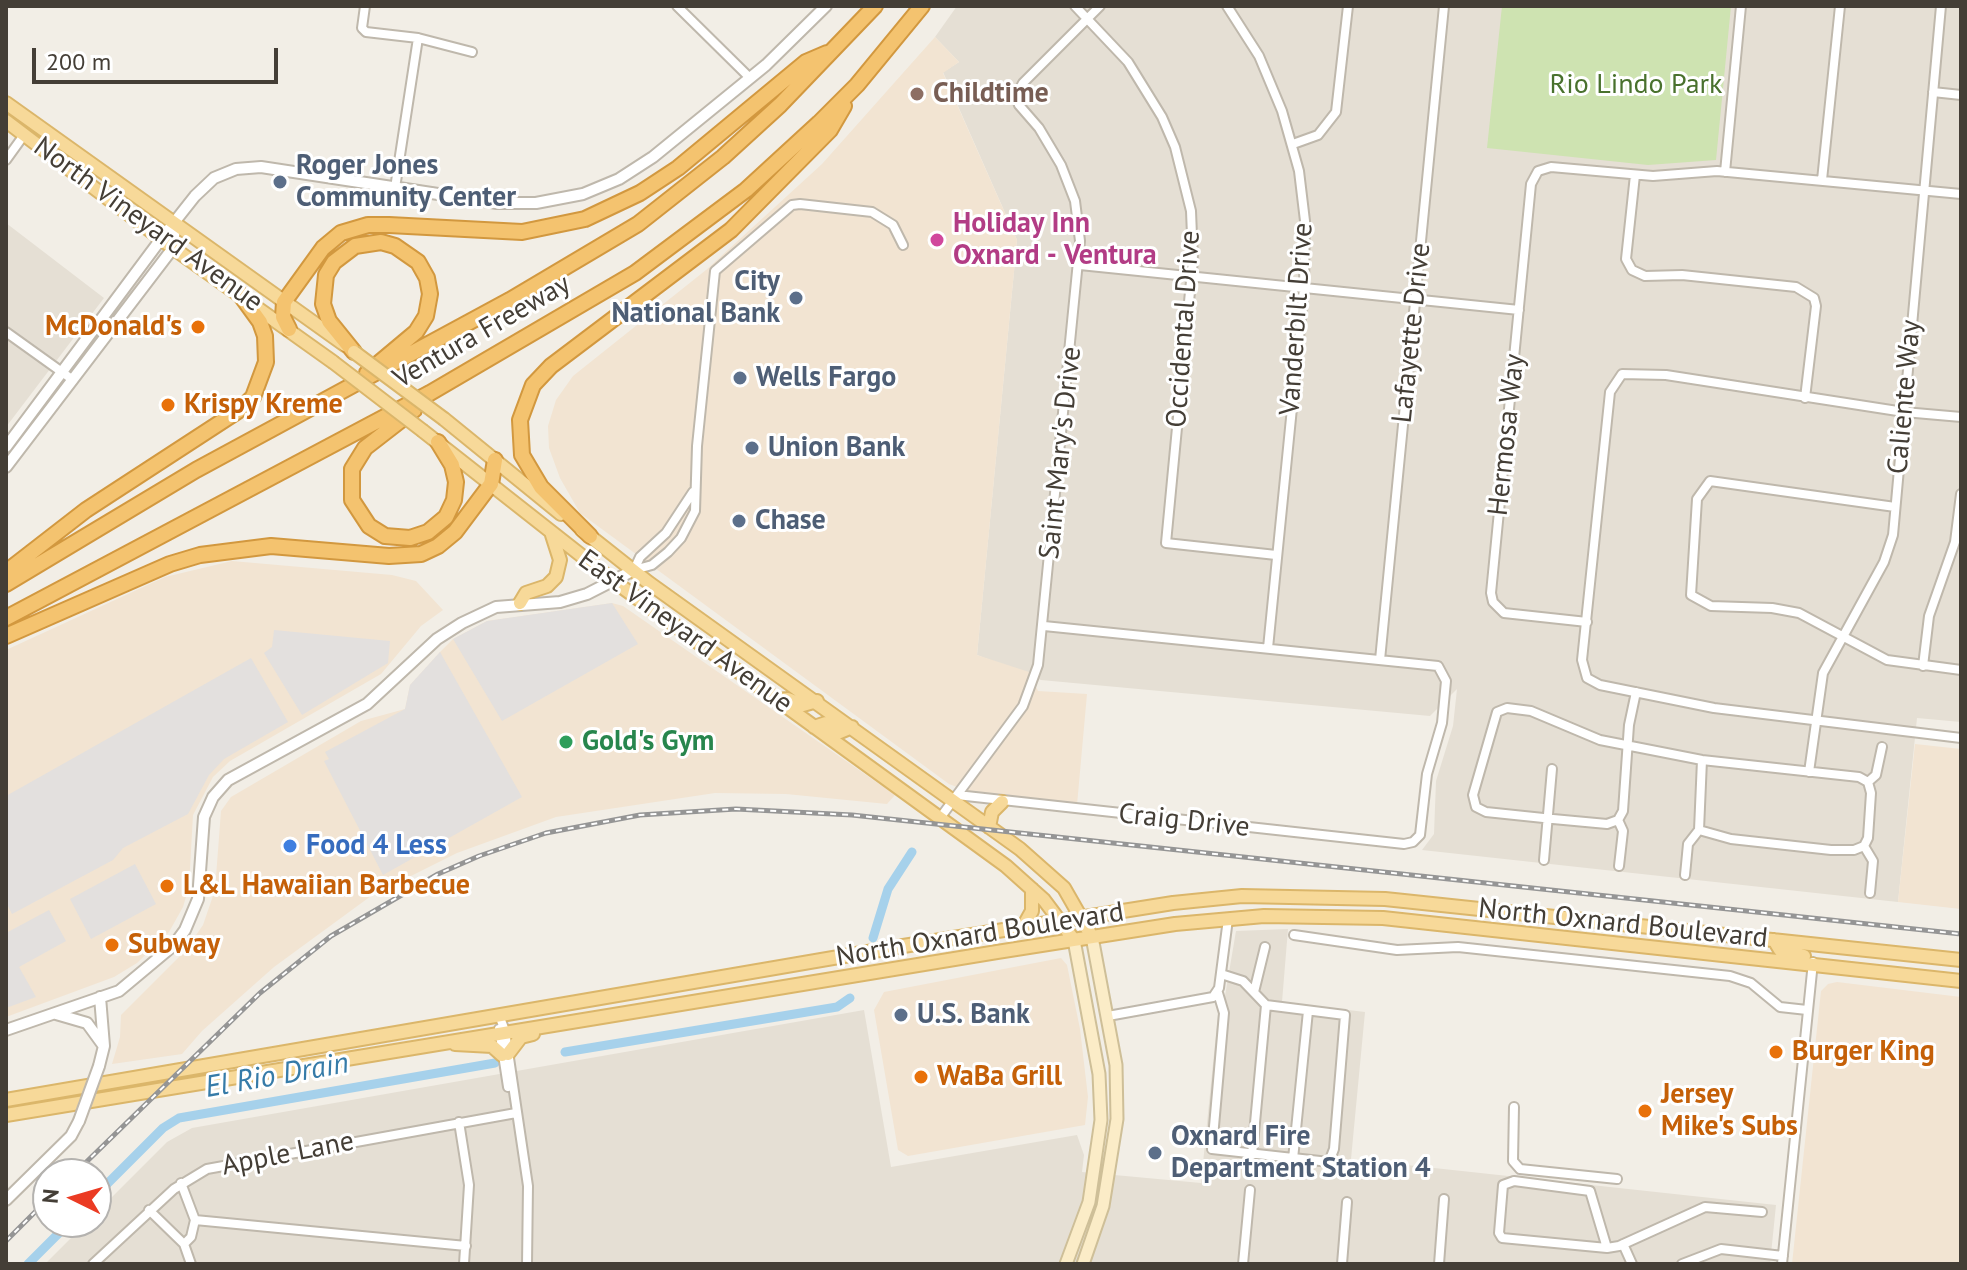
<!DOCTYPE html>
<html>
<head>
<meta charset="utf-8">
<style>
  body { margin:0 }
  #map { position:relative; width:1967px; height:1270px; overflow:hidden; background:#f2eee6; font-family:"PT Sans",sans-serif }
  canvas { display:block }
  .frame { position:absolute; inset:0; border:8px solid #443e36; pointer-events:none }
  .north { position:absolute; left:32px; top:1158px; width:80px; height:80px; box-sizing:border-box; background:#fff; border:2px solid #b4b2af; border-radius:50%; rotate:275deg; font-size:22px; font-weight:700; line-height:32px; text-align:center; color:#443e36 }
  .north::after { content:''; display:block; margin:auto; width:28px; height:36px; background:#eb3b23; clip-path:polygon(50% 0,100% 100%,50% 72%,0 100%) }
  .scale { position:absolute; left:32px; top:48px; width:246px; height:36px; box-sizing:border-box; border:4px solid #443e36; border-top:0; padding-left:10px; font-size:24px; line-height:28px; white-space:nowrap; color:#443e36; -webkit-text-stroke:6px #fff; paint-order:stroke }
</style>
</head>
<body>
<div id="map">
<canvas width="1967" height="1270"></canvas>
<div class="frame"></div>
<div class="north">N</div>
<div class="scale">200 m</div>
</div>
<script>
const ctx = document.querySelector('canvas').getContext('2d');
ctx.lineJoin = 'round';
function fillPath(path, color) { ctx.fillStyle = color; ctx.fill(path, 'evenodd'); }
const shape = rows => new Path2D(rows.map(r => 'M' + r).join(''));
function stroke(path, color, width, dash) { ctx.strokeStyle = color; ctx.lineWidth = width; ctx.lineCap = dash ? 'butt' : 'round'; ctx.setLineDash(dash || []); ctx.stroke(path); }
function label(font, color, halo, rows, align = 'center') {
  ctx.font = font + ' "PT Sans",sans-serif'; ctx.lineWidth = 6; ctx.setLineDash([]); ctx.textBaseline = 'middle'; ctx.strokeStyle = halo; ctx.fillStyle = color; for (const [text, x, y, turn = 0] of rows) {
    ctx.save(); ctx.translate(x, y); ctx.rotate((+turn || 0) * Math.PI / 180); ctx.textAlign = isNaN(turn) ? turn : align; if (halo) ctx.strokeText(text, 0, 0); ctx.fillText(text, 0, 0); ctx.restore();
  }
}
const residential = shape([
  [957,6,1961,6,1961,722,1917,718,1898,902,1422,850,1434,834,1436,781,1453,726,1457,689,1430,716,1041,680,977,655,1017,240,943,72,959,62,935,37],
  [6,223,104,298,6,427],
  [1288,929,1282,1002,1365,1012,1351,1159,1776,1205,1770,1264,45,1264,87,1222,96,1222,96,1213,167,1142,192,1128,864,1010,891,1167,1077,1135,1084,1155,1082,1172,1201,1183,1219,1004,1225,996,1236,931]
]);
const commercial = shape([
  [935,37,959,62,943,73,1017,240,977,655,1029,672,1038,691,1087,694,1077,805,975,794,949,784,580,513,560,478,549,448,548,426,556,400,573,376,706,270,822,164],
  [232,561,392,575,416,581,443,610,421,626,381,674,230,761,213,777,193,815,189,886,183,907,169,932,137,963,114,977,6,1017,6,650,165,577],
  [612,603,623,606,895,795,887,804,786,794,715,793,556,817,457,853,371,896,274,967,202,1031,182,1054,112,1064,120,1037,121,1015,185,951,203,925,215,890,221,811,231,797,361,721,405,709,410,685,440,652,453,639,487,621],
  [1915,744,1961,749,1961,909,1898,902],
  [1061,958,1067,965,1080,1029,1088,1097,1085,1125,908,1156,898,1150,874,1010,884,992],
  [1837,982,1961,997,1961,1264,1792,1264,1821,991,1828,984]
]);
const green = shape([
  [1502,6,1731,6,1716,160,1648,165,1487,148]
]);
const parking = shape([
  [612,603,638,644,502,721,453,639,487,621],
  [274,630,390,641,388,663,302,715,264,653,272,647],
  [440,652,522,797,383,875,324,761,329,759,325,752,405,709,410,685],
  [251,658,288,722,224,759,209,775,188,814,123,848,113,860,12,914,6,902,6,796],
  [135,864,156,904,91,939,70,899],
  [49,910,66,941,19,967,36,997,6,1008,6,933]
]);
const canal = shape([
  [873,938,888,889,912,852],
  [565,1052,837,1007,850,998],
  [96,1195,163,1128,179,1118,495,1063],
  [28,1264,70,1222]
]);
const minor = shape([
  [365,6,362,28,366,32,418,38,472,52],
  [677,6,750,78],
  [1075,6,1128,62,1162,117,1175,147,1191,211,1193,260,1166,543,1276,555],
  [1227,6,1259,56,1282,111,1299,171,1305,221,1304,288,1268,648],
  [1933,92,1961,95],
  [1293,144,1318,135,1336,112,1348,6],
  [6,160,24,135],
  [1725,172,1741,6],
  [1635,175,1626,259,1632,270,1645,276,1682,275,1796,287,1814,298,1816,306,1805,398],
  [1822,180,1840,6],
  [395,188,418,38],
  [1080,265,1519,310],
  [6,332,73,380],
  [1961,417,1904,412,1666,375,1622,374,1610,392,1582,660,1587,678,1600,685,1714,708,1961,738],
  [1895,507,1710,481,1697,499,1691,595,1711,606,1772,608,1799,613,1887,660,1961,670],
  [634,570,652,565,668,552,681,538,695,511,697,446,715,271,792,205,800,204,872,212,893,225,903,245],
  [634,570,640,557,666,533,693,492],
  [1587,622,1504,613,1493,602,1491,593,1531,184,1538,171,1551,167,1653,176,1717,171,1961,194],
  [1380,660,1444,6],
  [1923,666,1929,616,1955,542,1961,494],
  [1809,772,1823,673,1884,562,1893,535,1941,6],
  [957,795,1404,844,1413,842,1420,835,1427,774,1442,723,1446,681,1438,666,1044,626],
  [940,818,1023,706,1038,665,1080,241,1075,201,1061,165,1039,128,1019,105,1016,96,1023,83,1100,6],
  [1618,820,1607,824,1553,819,1486,812,1476,807,1473,795,1497,712,1507,708,1531,711,1600,740,1702,760,1859,777,1868,782],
  [1699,830,1731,839,1831,850,1854,850,1864,846],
  [1864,846,1868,838,1871,793,1868,782,1876,775,1882,747],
  [1864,846,1873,861,1870,893],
  [1544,860,1552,769],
  [1619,866,1623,831,1618,820,1623,811,1629,725,1636,692],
  [1685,875,1688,844,1699,830,1702,760],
  [1294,935,1397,950,1458,947,1730,976,1751,983,1780,1007,1807,1010],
  [1254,992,1265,947],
  [1218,993,1224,1013,1212,1149,1329,1162,1334,1149,1345,1015,1266,1005,1243,981,1221,974],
  [499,1015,505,1031,528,1186,527,1264],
  [1108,1016,1213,997,1219,988,1228,919],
  [499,1029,508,1087],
  [1514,1107,1513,1161,1520,1169,1617,1179],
  [459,1122,469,1185,464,1264],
  [1252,1155,1266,1005],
  [1293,1159,1308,1011],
  [1514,1181,1590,1191,1607,1248,1502,1238,1499,1233,1503,1185,1514,1181],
  [181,1183,195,1220,191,1237,184,1244],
  [149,1210,184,1244,191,1264],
  [195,1220,466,1246],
  [1623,1244,1632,1264],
  [1607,1248,1619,1246,1705,1207,1762,1212],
  [93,1264,174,1189,207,1169,516,1113],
  [1243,1264,1250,1190],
  [1342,1264,1347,1202],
  [1439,1264,1444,1199],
  [1682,1264,1721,1249,1783,1256],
  [1782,1264,1813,962]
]);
const tertiary = shape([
  [6,447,161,239,195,196,214,178,236,169,261,167,497,203,536,203,583,194,619,179,653,157,766,65,826,6],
  [6,467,173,248,175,226],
  [56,1014,87,1023,103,1045],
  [6,1030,119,991,174,945,185,930,198,899,204,817,213,797,228,780,367,704,437,639,462,623,496,607,560,602,587,594,634,570],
  [99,1066,104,1046,100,997],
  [6,1200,71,1136,79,1121]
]);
const secondary = shape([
  [1066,1264,1089,1202,1101,1120,1099,1074,1074,940],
  [1083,1264,1103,1206,1117,1119,1116,1065,1092,937]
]);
const primary = shape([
  [6,103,345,345],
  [6,121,173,248,333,362],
  [444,419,561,514],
  [423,431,615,582,1006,866,1044,900,1074,940],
  [582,530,649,583,1020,849,1064,888,1092,937],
  [520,603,526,593,547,586,556,577,560,560,552,535],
  [776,700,788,699,803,705,817,701],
  [814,727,826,723,840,732,852,727],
  [989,827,992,812,1002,802],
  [1023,927,1032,911,1032,889],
  [1774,940,1780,950,1804,956],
  [455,1044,492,1046,502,1055],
  [508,1054,521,1037,533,1034],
  [6,1100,897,947,1173,903,1242,896,1385,899,1961,960],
  [6,1115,997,952,1175,924,1264,916,1383,918,1961,981]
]);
const motorway = shape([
  [289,329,283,317,284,302,323,248,341,233,368,225,389,225,522,232,585,219,640,193,678,168,806,62,827,53],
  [354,352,329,321,323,304,326,275,334,262,355,246,381,242,395,246,418,262,427,278,430,294,426,316,416,332,367,373],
  [414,410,365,448,352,469,352,500,369,526,385,536,410,538,428,532,446,517,454,500,456,482,452,465,438,442],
  [590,536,541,487,522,455,520,420,533,385,551,366,731,230,830,130,844,106],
  [6,572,86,510,238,411,253,397,266,362,265,336,260,322,239,293],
  [6,584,196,470,510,300,638,224,723,157,780,105,875,6],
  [6,618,430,393,635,273,746,190,819,123,857,85,922,6],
  [6,636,170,564,200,555,271,546,389,556,421,554,438,546,455,532,491,484,495,460]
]);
const rail = shape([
  [74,1174,260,993,331,936,438,874,479,856,546,833,640,815,736,809,852,815,1961,934],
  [6,1241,48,1199]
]);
const tertiaryBridge = shape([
  [79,1121,99,1066]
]);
const primaryBridge = shape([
  [354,352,444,419],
  [333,362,423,431]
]);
const markers = [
  [917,94,8,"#8d6e63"],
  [280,182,8,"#5c6f8a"],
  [937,240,8,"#d1479c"],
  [796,298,8,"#5c6f8a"],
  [198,327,8,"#e8710a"],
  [740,378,8,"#5c6f8a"],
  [168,405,8,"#e8710a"],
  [752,448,8,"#5c6f8a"],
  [739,521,8,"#5c6f8a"],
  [566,742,8,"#2e9e5b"],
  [290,846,8,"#3f7fe0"],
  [167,886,8,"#e8710a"],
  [112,945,8,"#e8710a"],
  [901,1015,8,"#5c6f8a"],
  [1776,1052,8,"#e8710a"],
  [921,1077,8,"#e8710a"],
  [1645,1111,8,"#e8710a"],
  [1155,1153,8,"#5c6f8a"]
];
const parkNames = [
  ["Rio Lindo Park",1636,85]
];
const educationNames = [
  ["Childtime",933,94]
];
const serviceNames = [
  ["Roger Jones",296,166],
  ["Community Center",296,198],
  ["City",780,282,"right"],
  ["National Bank",780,314,"right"],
  ["Wells Fargo",756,378],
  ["Union Bank",768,448],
  ["Chase",755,521],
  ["U.S. Bank",917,1015],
  ["Oxnard Fire",1171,1137],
  ["Department Station 4",1171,1169]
];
const hotelNames = [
  ["Holiday Inn",953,224],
  ["Oxnard - Ventura",953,256]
];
const streetNames = [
  ["North Vineyard Avenue",148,225,36],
  ["Vanderbilt Drive",1297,319,-86],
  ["Occidental Drive",1184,329,-86],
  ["Ventura Freeway",482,332,-30],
  ["Lafayette Drive",1412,333,-84],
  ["Caliente Way",1905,397,-85],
  ["Hermosa Way",1507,435,-84],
  ["Saint Mary's Drive",1061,453,-84],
  ["East Vineyard Avenue",685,632,36],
  ["Craig Drive",1184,821,6],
  ["North Oxnard Boulevard",1623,924,6],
  ["North Oxnard Boulevard",980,935,-9],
  ["Apple Lane",288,1154,-11]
];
const foodNames = [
  ["McDonald's",182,327,"right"],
  ["Krispy Kreme",184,405],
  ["L&L Hawaiian Barbecue",183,886],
  ["Subway",128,945],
  ["Burger King",1792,1052],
  ["WaBa Grill",937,1077],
  ["Jersey",1661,1095],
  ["Mike's Subs",1661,1127]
];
const leisureNames = [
  ["Gold's Gym",582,742]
];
const shopNames = [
  ["Food 4 Less",306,846]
];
const waterNames = [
  ["El Rio Drain",277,1076,-10]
];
fillPath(residential, '#e5dfd4');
fillPath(commercial, '#f2e4d2');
fillPath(green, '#cee3b1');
fillPath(parking, '#e3e0de');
stroke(canal, '#a6d1eb', 9);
stroke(minor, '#bfb8ac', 12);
stroke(tertiary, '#bfb8ac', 14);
stroke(secondary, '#cebf98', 15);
stroke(primary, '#dbb66a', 16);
stroke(motorway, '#d2983f', 18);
stroke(minor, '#fff', 8);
stroke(tertiary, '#fff', 10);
stroke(secondary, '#fbecc7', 11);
stroke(primary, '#f7d999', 12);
stroke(motorway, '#f4c36f', 14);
stroke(rail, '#959595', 5);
stroke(rail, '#fff', 2, [6]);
stroke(tertiaryBridge, '#bfb8ac', 14, []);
stroke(primaryBridge, '#dbb66a', 16, []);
stroke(tertiaryBridge, '#fff', 10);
stroke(primaryBridge, '#f7d999', 12);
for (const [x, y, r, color] of markers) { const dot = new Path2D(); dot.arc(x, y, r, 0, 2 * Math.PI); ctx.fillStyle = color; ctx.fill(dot); stroke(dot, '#fff', 3); }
label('28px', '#49712d', '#fff', parkNames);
label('bold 28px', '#785e54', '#fff', educationNames, 'left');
label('bold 28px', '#4e5e75', '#fff', serviceNames, 'left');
label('bold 28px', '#b23c85', '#fff', hotelNames, 'left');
label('28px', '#443e36', '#fff', streetNames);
label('bold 28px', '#c56008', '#fff', foodNames, 'left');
label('bold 28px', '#27864d', '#fff', leisureNames, 'left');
label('bold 28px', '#366cbe', '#fff', shopNames, 'left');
label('italic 30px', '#367ba8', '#fff', waterNames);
</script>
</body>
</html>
